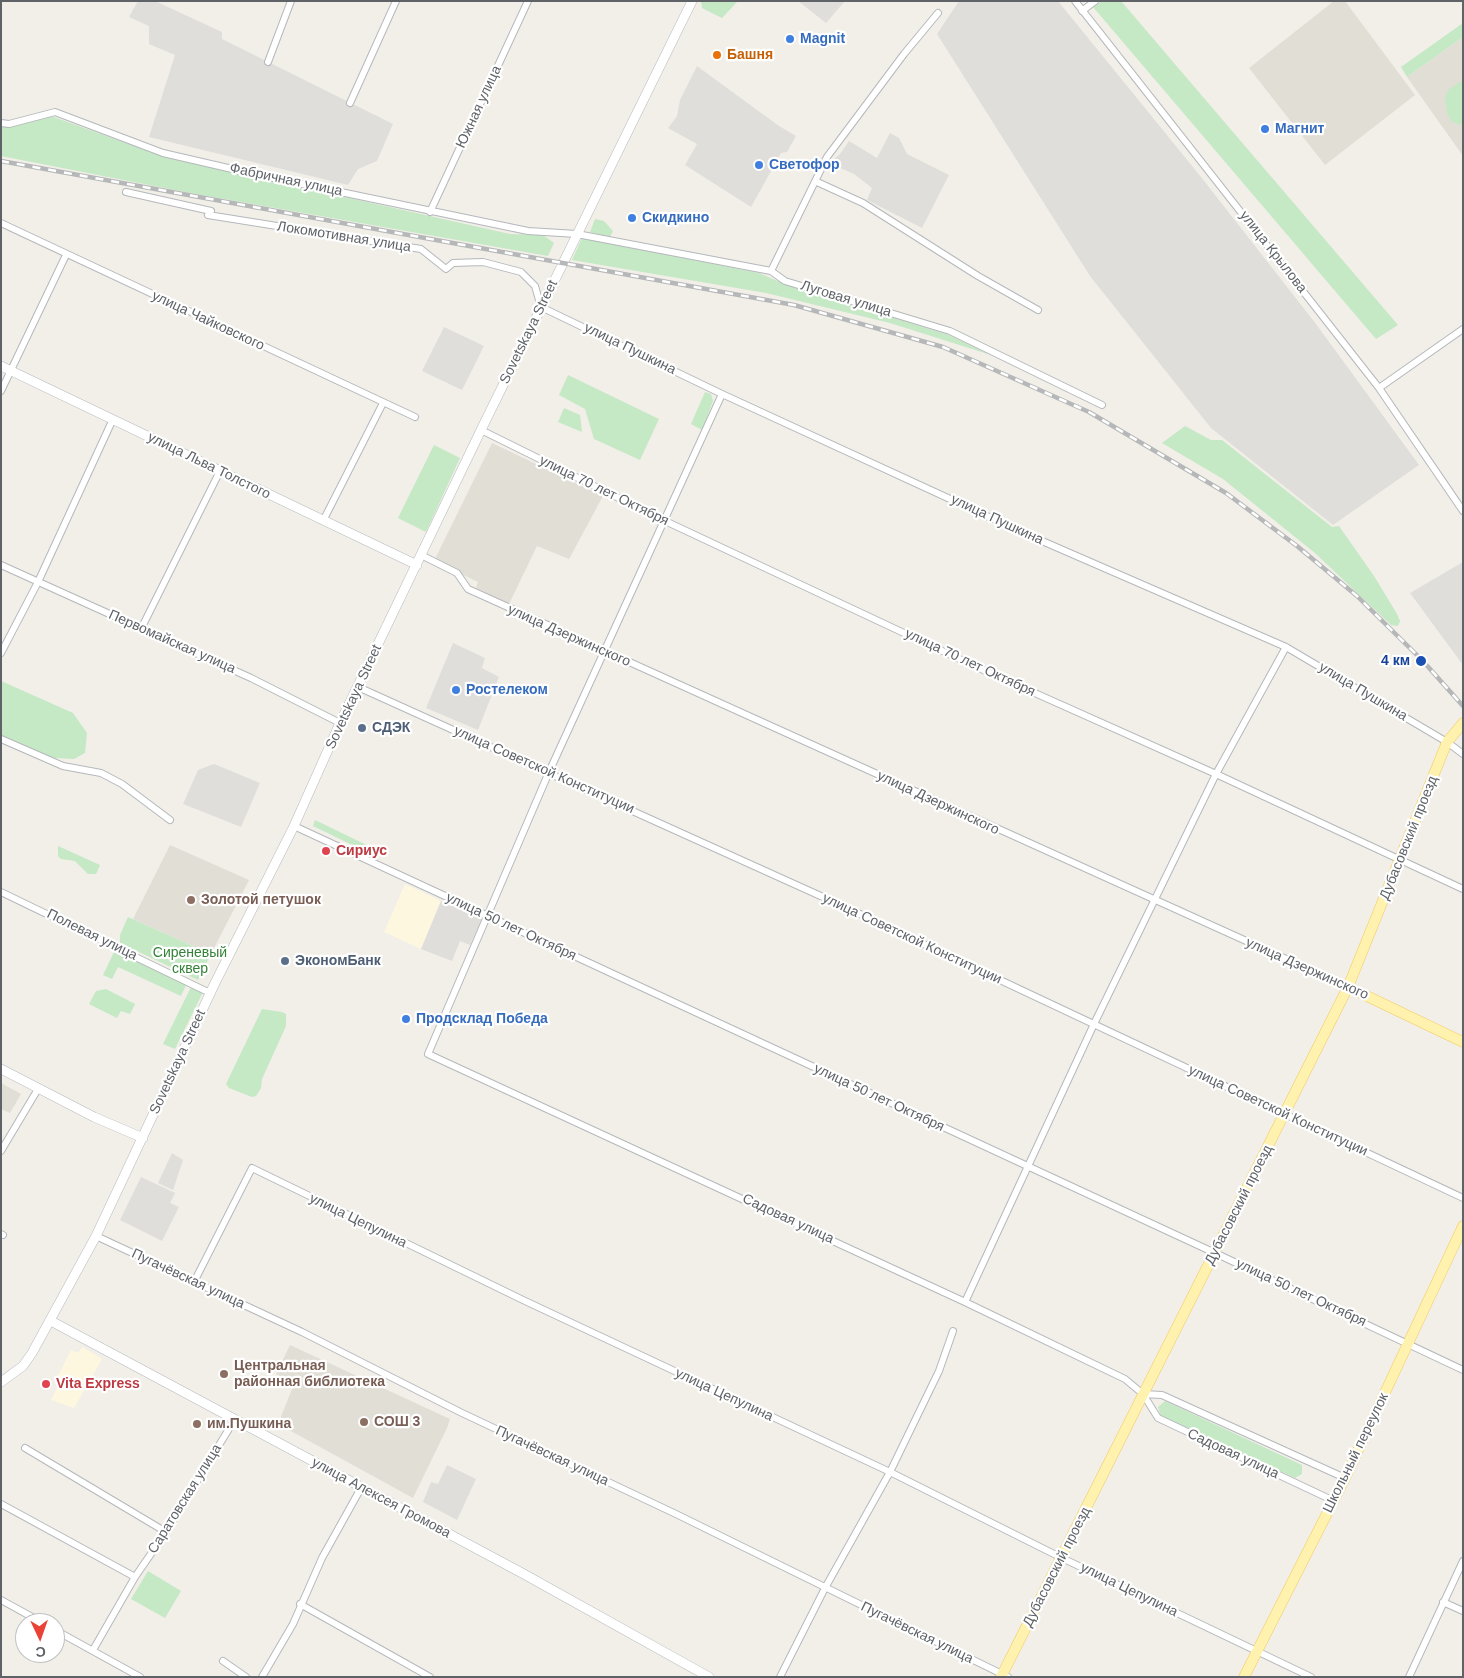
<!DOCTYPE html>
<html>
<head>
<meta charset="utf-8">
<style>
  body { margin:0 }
  #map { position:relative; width:1464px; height:1678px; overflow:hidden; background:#f1efe8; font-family:Helvetica,sans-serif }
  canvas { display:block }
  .frame { position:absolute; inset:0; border:2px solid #5f6368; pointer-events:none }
  .north { position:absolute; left:15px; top:1613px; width:50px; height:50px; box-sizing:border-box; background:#fff; border:1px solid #bfc1c3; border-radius:50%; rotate:177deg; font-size:14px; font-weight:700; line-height:20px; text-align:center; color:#5f6368 }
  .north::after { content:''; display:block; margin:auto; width:18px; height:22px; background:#ea4335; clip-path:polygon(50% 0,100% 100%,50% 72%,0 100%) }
</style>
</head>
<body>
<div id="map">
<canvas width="1464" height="1678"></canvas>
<div class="frame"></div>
<div class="north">С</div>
</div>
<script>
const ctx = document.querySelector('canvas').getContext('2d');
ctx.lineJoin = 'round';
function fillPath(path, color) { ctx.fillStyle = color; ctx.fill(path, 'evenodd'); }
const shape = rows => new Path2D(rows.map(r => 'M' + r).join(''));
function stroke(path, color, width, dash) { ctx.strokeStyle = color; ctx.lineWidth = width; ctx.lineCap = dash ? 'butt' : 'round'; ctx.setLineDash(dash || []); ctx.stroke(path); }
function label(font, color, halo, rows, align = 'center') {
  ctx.font = font + ' Helvetica,sans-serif'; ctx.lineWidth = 4.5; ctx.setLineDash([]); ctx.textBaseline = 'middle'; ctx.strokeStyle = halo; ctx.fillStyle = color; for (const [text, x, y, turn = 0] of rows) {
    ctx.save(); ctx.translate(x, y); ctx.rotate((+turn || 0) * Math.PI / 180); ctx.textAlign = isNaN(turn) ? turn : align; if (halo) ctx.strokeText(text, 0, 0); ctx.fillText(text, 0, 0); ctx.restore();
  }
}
const commercial = shape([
  [405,884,441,901,421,949,384,932],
  [82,1347,102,1359,74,1408,51,1400,59,1384,55,1382,71,1350,78,1353]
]);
const industrial = shape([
  [138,1,155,1,222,32,222,39,393,124,377,161,358,169,348,185,149,137,175,55,149,44,149,26,129,17],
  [798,1,845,1,826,23],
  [959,1,1058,1,1201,177,1316,324,1419,465,1333,525,1211,428,1090,276,937,34],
  [697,66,779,126,796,136,787,152,781,153,751,207,685,165,697,144,668,128,677,116,680,100],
  [890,133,899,138,907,154,949,175,922,228,867,200,872,188,854,174,829,163,840,154,849,141,877,158],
  [444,327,484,346,462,390,422,371],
  [1463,562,1463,665,1410,593],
  [453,643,485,658,482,668,499,677,478,730,426,708],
  [214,764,260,783,241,827,183,804,198,770],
  [441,901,482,919,470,945,460,941,452,961,421,949],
  [172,1153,183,1160,173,1190,158,1183],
  [141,1177,175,1193,170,1203,179,1207,162,1241,120,1220],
  [447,1465,476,1479,457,1520,423,1502,431,1482,438,1484]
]);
const education = shape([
  [1334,1,1345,1,1415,95,1325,165,1249,68],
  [1463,37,1463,156,1407,77],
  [492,443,603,496,569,559,537,546,509,604,476,588,478,582,434,561],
  [170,845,249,880,211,954,133,919],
  [1,1083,21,1094,10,1113,1,1109],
  [290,1345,450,1419,447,1428,413,1498,278,1424,294,1384,276,1374]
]);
const green = shape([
  [701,1,738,1,722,18,702,8],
  [1102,1,1121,1,1398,325,1376,339,1093,7],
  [1463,23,1463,37,1407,77,1401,67],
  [1463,80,1463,126,1451,121,1447,113,1445,98,1448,90],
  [51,116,162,156,510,234,543,235,554,243,548,256,190,193,1,156,1,126,16,126],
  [595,219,604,221,613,231,610,237,590,232],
  [582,238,759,273,782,283,949,335,991,355,890,323,766,293,572,260],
  [568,375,659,419,640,460,594,439,585,409,559,395],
  [705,392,711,394,713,401,702,430,691,424],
  [564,408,580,415,582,432,558,422],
  [1185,426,1211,440,1222,440,1332,527,1339,526,1374,576,1397,614,1400,621,1398,626,1391,625,1315,553,1223,479,1162,443],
  [434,445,460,458,426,532,398,518],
  [1,681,73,713,87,733,85,753,74,759,53,758,1,735],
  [315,820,377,850,375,856,313,826],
  [58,846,100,865,96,874,88,874,75,861,61,859,58,856],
  [128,917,211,954,198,980,120,943,120,935],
  [115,950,186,985,181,996,118,967,112,979,103,975],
  [192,985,203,992,175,1049,163,1044],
  [106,989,135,1004,130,1014,121,1011,117,1018,89,1004,96,991],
  [262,1009,282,1012,286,1014,286,1026,262,1079,261,1088,256,1096,252,1097,229,1088,226,1084],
  [1165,1401,1302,1465,1302,1474,1295,1478,1161,1416,1158,1407],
  [148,1571,181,1591,165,1618,131,1599]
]);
const street = shape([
  [1075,1,1379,388,1463,511],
  [1082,11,1095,1],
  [268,62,291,1],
  [350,103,396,1],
  [1,123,9,124,55,112,163,153,254,174,528,231,577,234,771,271,785,281,950,331,1102,405],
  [817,182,863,203,978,276,1038,310],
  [126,192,211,211,208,215,421,249,446,269,453,263,483,262,521,272,535,286,541,307,722,394,1026,534,1286,647,1447,742,1463,754],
  [430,212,528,1],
  [1,223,415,417],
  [771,271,827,157,904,54,938,13],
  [1379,388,1463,329],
  [1,391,66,255],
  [722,394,549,772,428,1054,965,1302,1125,1379,1143,1394,1162,1395,1345,1478],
  [481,430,663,520,970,664,1216,774,1463,889],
  [323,521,383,403],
  [421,555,457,573,468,589,1348,987],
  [1,565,251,678,340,723],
  [141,629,220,471],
  [1,653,38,582,113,419],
  [358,687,845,907,1463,1198],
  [1,739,63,766,101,773,122,784,170,820],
  [294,826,1215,1253,1463,1370],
  [1,892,210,993],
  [1,1151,38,1089],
  [1,1234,3,1235],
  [96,1236,302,1332,460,1412,676,1514,1008,1677],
  [194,1282,252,1168,523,1300,890,1472,1062,1558,1311,1677],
  [965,1302,1094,1024,1216,774,1286,647],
  [1143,1394,1158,1418,1334,1501],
  [25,1448,166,1532],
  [1,1504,135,1577],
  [1,1600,43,1623],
  [1443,1602,1463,1611],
  [300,1604,430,1677],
  [55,1630,140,1677],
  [93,1650,135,1577,166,1532,235,1419],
  [223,1661,246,1677],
  [262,1677,293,1624,322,1558,361,1488],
  [780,1677,825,1588,890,1472,939,1371,953,1331],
  [1409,1677,1463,1561]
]);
const secondary = shape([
  [1,366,417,565],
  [1,1069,94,1117,143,1138],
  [51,1321,522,1573,709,1677],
  [1,1382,23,1366,32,1353,96,1236,215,983,294,826,340,723,481,430,692,1]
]);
const primary = shape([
  [1348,987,1463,1042],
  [1001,1677,1348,987,1447,742,1463,723],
  [1244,1677,1345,1478,1463,1226]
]);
const rail = shape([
  [1,161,794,305,943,347,1089,412,1226,493,1297,546,1357,596,1422,660,1463,706]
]);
const markers = [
  [790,39,5,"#3f7fe0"],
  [717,55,5,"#e8710a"],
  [1265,129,5,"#3f7fe0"],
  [759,165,5,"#3f7fe0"],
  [632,218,5,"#3f7fe0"],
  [1421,661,6,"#1a4fb4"],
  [456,690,5,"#3f7fe0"],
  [362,728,5,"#5c6f8a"],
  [326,851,5,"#e0444e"],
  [191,900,5,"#8d6e63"],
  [285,961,5,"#5c6f8a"],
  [406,1019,5,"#3f7fe0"],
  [224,1374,5,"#8d6e63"],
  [46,1384,5,"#e0444e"],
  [364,1422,5,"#8d6e63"],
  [197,1424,5,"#8d6e63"]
];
const shopNames = [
  ["Magnit",800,39],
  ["Магнит",1275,129],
  ["Светофор",769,165],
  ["Скидкино",642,218],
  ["Ростелеком",466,690],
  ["Продсклад Победа",416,1019]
];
const foodNames = [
  ["Башня",727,55]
];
const streetNames = [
  ["Южная улица",479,107,-65],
  ["Фабричная улица",286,180,12],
  ["Локомотивная улица",344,237,9],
  ["улица Крылова",1273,252,52],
  ["Луговая улица",846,299,17],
  ["улица Чайковского",208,321,25],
  ["Sovetskaya Street",529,332,-64],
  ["улица Пушкина",630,349,26],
  ["улица Льва Толстого",209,466,26],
  ["улица 70 лет Октября",604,491,26],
  ["улица Пушкина",997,520,25],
  ["улица Дзержинского",569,636,24],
  ["Первомайская улица",172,642,24],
  ["улица 70 лет Октября",970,663,25],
  ["улица Пушкина",1363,692,31],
  ["Sovetskaya Street",354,697,-65],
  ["улица Советской Конституции",544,770,24],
  ["улица Дзержинского",938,803,25],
  ["Дубасовский проезд",1409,838,-68],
  ["улица 50 лет Октября",511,927,25],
  ["Полевая улица",92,935,26],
  ["улица Советской Конституции",912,939,25],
  ["улица Дзержинского",1307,969,24],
  ["Sovetskaya Street",178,1062,-65],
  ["улица 50 лет Октября",879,1098,25],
  ["улица Советской Конституции",1278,1111,25],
  ["Дубасовский проезд",1239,1205,-63],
  ["Садовая улица",788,1219,25],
  ["улица Цепулина",358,1221,26],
  ["Пугачёвская улица",188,1279,25],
  ["улица 50 лет Октября",1301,1293,25],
  ["улица Цепулина",724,1395,25],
  ["Школьный переулок",1356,1453,-64],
  ["Садовая улица",1233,1454,25],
  ["Пугачёвская улица",552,1456,25],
  ["улица Алексея Громова",381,1498,28],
  ["Саратовская улица",185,1499,-58],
  ["Дубасовский проезд",1057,1567,-63],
  ["улица Цепулина",1129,1590,26],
  ["Пугачёвская улица",917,1633,26]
];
const transitNames = [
  ["4 км",1410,661]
];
const serviceNames = [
  ["СДЭК",372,728],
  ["ЭкономБанк",295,961]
];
const healthNames = [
  ["Сириус",336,851],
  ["Vita Express",56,1384]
];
const educationNames = [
  ["Золотой петушок",201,900],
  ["Центральная",234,1366],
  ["районная библиотека",234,1382],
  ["СОШ 3",374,1422],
  ["им.Пушкина",207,1424]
];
const parkNames = [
  ["Сиреневый",190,953],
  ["сквер",190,969]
];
fillPath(commercial, '#fef7e0');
fillPath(industrial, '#e0deda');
fillPath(education, '#e1ded6');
fillPath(green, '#c5e8c5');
stroke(street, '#b5b8bc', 8);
stroke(secondary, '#b6babf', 10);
stroke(primary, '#f2c960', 11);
stroke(street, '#fff', 6);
stroke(secondary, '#fff', 9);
stroke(primary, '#fff2af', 10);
stroke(rail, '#b6b7b8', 4.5);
stroke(rail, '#fff', 2.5, [8]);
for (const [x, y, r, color] of markers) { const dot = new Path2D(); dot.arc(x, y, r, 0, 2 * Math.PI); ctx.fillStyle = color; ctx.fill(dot); stroke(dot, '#fff', 2); }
label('bold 14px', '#366cbe', '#fff', shopNames, 'left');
label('bold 14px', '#c56008', '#fff', foodNames, 'left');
label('14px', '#5f6368', '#fff', streetNames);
label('bold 14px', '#164399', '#fff', transitNames, 'right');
label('bold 14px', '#4e5e75', '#fff', serviceNames, 'left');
label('bold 14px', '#be3a42', '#fff', healthNames, 'left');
label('bold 14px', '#785e54', '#fff', educationNames, 'left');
label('14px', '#348238', '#fff', parkNames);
</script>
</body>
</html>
